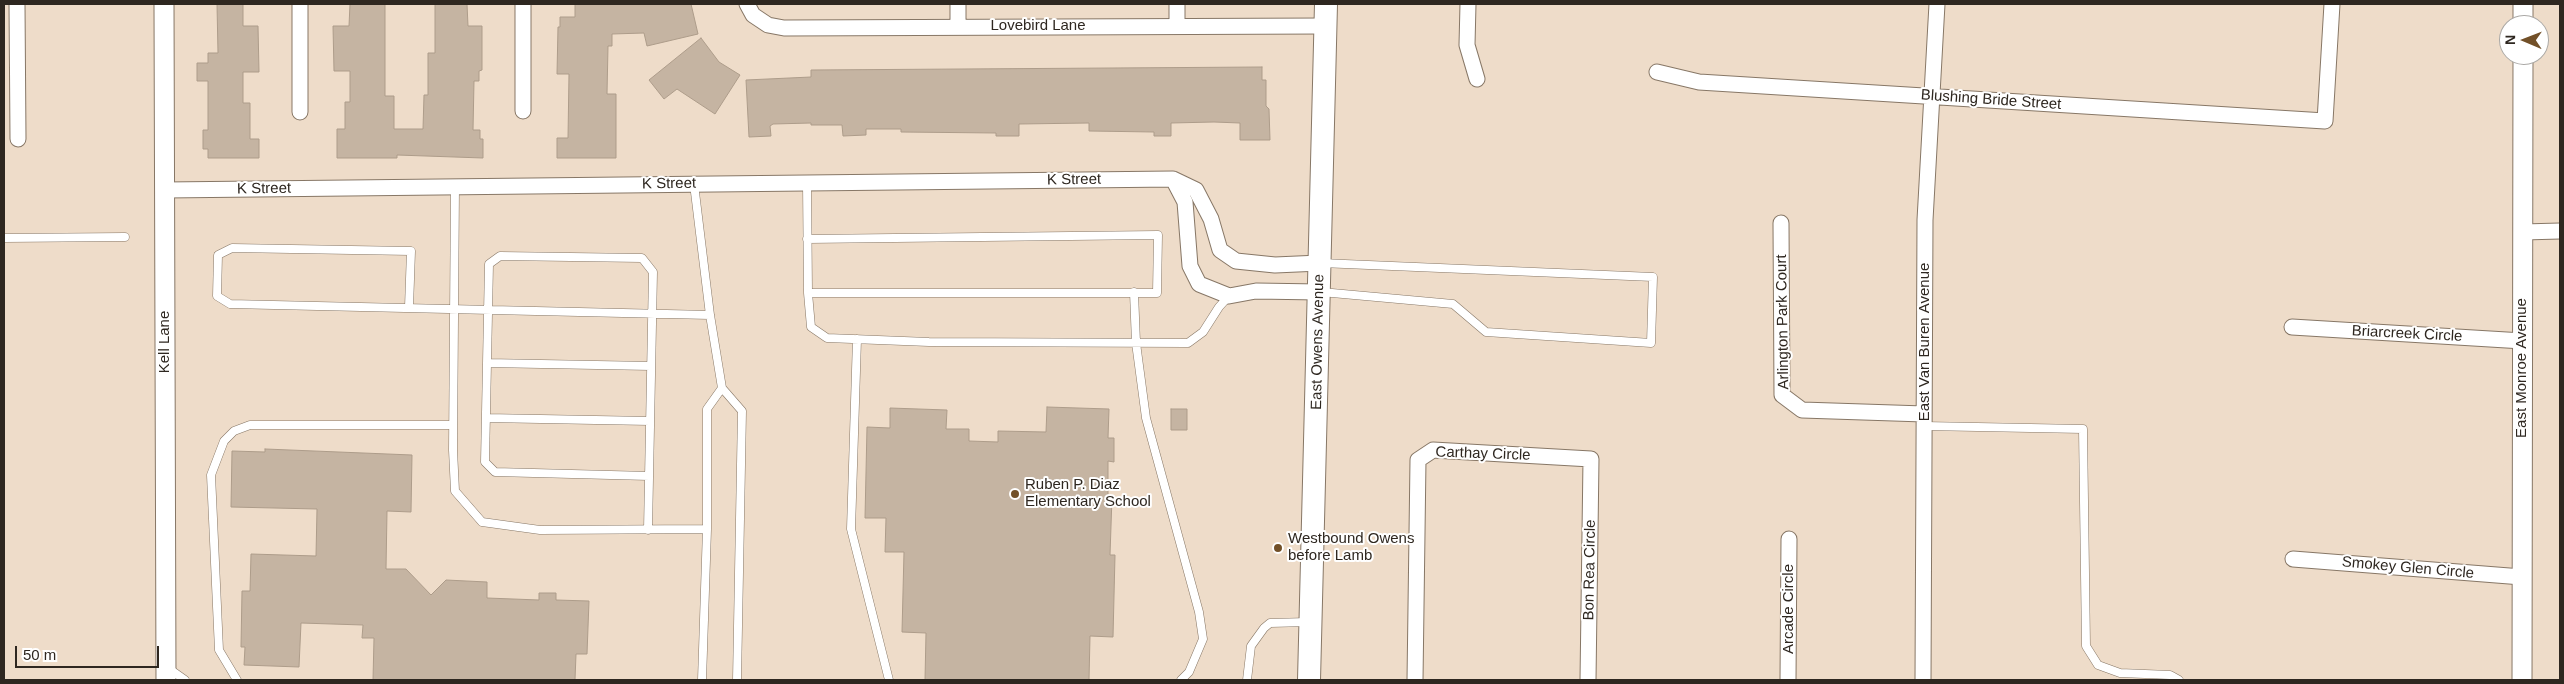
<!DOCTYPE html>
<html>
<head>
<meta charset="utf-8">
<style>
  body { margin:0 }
  #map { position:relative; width:2564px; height:684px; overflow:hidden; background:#eedcc9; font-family:Arial,sans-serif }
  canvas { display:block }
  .frame { position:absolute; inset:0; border:5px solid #2e2720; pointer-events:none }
  .north { position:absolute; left:2499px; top:15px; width:50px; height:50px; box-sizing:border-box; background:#fff; border:1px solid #aba9a6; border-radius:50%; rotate:271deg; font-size:14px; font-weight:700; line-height:20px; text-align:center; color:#2e2720 }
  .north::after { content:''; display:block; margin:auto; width:18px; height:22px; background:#725028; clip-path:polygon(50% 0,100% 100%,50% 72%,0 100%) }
  .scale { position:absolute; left:15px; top:646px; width:144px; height:22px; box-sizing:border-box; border:2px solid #2e2720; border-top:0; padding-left:6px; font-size:15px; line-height:18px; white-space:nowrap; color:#2e2720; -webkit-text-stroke:4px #fff; paint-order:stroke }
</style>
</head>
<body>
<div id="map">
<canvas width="2564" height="684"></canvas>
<div class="frame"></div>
<div class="north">N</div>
<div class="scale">50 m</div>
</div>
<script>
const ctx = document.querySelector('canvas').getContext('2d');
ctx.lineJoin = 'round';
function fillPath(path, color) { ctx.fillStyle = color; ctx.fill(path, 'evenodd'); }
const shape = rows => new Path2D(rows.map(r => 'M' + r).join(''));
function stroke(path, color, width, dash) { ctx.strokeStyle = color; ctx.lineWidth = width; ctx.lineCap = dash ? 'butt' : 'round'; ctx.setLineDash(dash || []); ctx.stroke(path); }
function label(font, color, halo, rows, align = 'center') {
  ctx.font = font + ' Arial,sans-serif'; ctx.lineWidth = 4; ctx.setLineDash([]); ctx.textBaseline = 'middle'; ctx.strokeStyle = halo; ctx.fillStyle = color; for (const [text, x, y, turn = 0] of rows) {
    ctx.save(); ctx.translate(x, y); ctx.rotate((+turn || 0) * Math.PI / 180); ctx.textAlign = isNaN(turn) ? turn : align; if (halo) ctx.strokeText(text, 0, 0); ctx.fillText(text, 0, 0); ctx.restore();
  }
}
const building = shape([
  [217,4,243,4,243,26,258,26,259,72,243,72,243,103,250,103,250,139,259,139,259,158,208,158,208,149,203,149,203,130,208,130,208,81,197,81,197,63,208,63,208,53,218,53,217,4],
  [350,4,385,4,385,96,394,96,394,129,423,129,424,95,428,95,428,53,435,53,435,4,467,4,468,26,482,26,482,70,479,71,479,81,474,81,473,130,480,130,480,139,483,139,483,158,397,155,397,158,337,158,337,129,345,129,345,102,350,102,350,71,334,71,333,26,349,26,350,4],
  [575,4,691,4,698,34,647,46,644,33,612,34,612,46,608,46,607,94,616,94,616,158,557,158,557,138,568,138,569,74,557,74,558,27,560,27,560,17,575,17,575,4],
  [701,38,719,62,740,75,715,114,677,89,664,99,649,80,701,38],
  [1262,67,1262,80,1266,80,1266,106,1269,109,1270,140,1240,140,1240,123,1214,122,1171,123,1171,136,1154,136,1154,132,1089,131,1089,123,1019,124,1019,136,996,136,996,133,901,132,901,129,866,129,866,135,843,136,842,125,811,125,811,123,773,124,770,126,771,136,749,137,746,80,811,77,811,70,1262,67],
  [1047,407,1109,409,1108,438,1114,438,1114,462,1108,461,1108,496,1112,497,1110,555,1115,555,1113,637,1090,636,1089,680,925,680,926,633,902,632,904,552,885,552,886,518,865,518,867,427,890,428,890,408,947,410,946,429,969,429,969,441,998,442,998,431,1046,432,1047,407],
  [1171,409,1187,409,1187,430,1171,430,1171,409],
  [265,449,412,455,411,512,387,511,386,569,406,569,431,595,446,580,487,582,487,598,539,600,539,593,556,593,556,600,589,601,587,654,576,654,575,680,373,680,374,638,362,638,363,625,301,623,299,667,244,665,245,647,241,647,242,591,250,591,251,554,316,556,317,509,231,507,232,451,265,452,265,449]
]);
const service = shape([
  [807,182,808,293,811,327,827,338,929,342,1188,343,1203,332,1219,307,1229,296],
  [694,184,710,315,722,388],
  [455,186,453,450,455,491,482,522,540,530,707,529],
  [4,238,125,237],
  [807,239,1158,235,1157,293,808,293],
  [1134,292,1136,343,1146,418,1199,612,1203,639,1189,672,1181,680],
  [1321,292,1453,304,1486,332,1651,343,1653,277,1321,263],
  [409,307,411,251,232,248,218,255,217,296,230,304,710,315],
  [857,339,851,529,889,680],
  [487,363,651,366],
  [486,418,650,421],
  [1924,426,2083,429,2086,646,2098,665,2120,673,2170,675,2179,680],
  [648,530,653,272,642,258,500,256,489,264,485,462,495,472,649,476],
  [168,668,185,680],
  [237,680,219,650,211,475,224,441,234,431,250,425,453,425],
  [702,680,707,529,707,409,722,388,742,411,737,680],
  [1247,680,1251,646,1264,628,1270,623,1308,622]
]);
const minor = shape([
  [17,4,18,139],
  [300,4,300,112],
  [523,4,523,111],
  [747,4,753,15,768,25,784,28,1325,26],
  [1468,4,1467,45,1477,79],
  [1177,25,1177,4],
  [958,26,958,4],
  [1657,72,1699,82,2325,121,2332,4],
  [1173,179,1185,202,1190,266,1199,284,1229,296,1256,291,1319,292],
  [165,190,1173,179,1196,190,1211,219,1220,250,1236,261,1275,265,1320,263],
  [1781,223,1782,395,1802,410,1924,414],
  [2523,232,2560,231],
  [2292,327,2523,341],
  [2293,559,2522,577],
  [1415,680,1418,460,1433,450,1591,459,1588,680],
  [1788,680,1789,539],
  [1923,680,1925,220,1937,4]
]);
const tertiary = shape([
  [164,4,166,680],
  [2523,25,2523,4],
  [2522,680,2523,55]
]);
const secondary = shape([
  [1309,680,1326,4]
]);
const markers = [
  [1015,494,5,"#725028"],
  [1278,548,5,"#725028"]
];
const streetNames = [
  ["Lovebird Lane",1038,26],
  ["Blushing Bride Street",1991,100,4],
  ["K Street",1074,180,-1],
  ["K Street",669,184,-1],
  ["K Street",264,189,-1],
  ["Arlington Park Court",1783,322,-91],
  ["Briarcreek Circle",2407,334,3],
  ["Kell Lane",165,342,-90],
  ["East Owens Avenue",1318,342,-89],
  ["East Van Buren Avenue",1925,342,-90],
  ["East Monroe Avenue",2522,368,-90],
  ["Carthay Circle",1483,454,2],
  ["Smokey Glen Circle",2408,568,5],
  ["Bon Rea Circle",1590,570,-89],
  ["Arcade Circle",1789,609,-90]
];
const poiNames = [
  ["Ruben P. Diaz",1025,485],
  ["Elementary School",1025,502],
  ["Westbound Owens",1288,539],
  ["before Lamb",1288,556]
];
fillPath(building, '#c5b4a2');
stroke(building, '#ad9c8a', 1);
stroke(service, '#877766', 9);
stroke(minor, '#877766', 17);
stroke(tertiary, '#877766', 21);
stroke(secondary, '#877766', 24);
stroke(service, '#fff', 8);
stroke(minor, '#fff', 15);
stroke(tertiary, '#fff', 19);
stroke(secondary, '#fff', 22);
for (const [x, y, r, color] of markers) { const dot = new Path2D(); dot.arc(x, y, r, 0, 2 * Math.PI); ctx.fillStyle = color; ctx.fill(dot); stroke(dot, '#fff', 2); }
label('15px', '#2e2720', '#fff', streetNames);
label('15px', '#2e2720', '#fff', poiNames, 'left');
</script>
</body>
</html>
